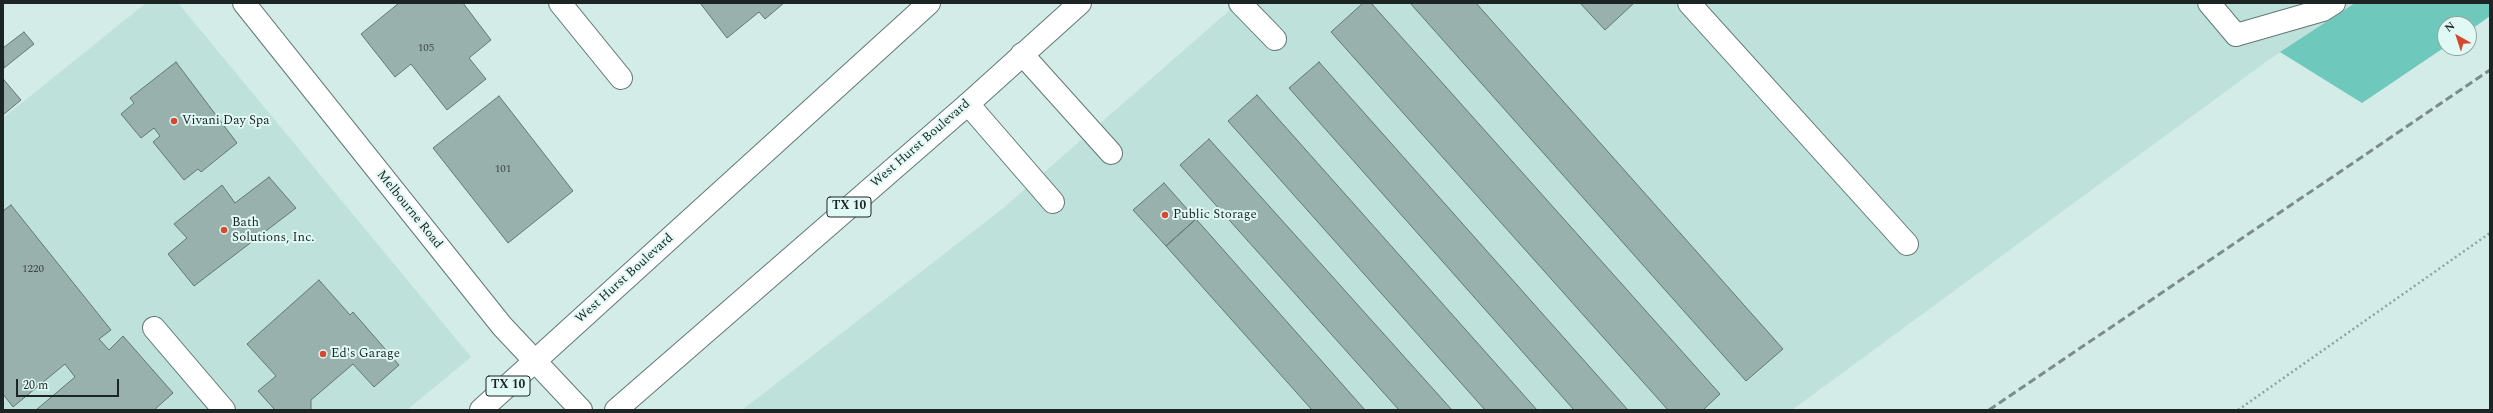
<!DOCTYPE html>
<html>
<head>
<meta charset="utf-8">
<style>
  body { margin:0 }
  #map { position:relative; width:2493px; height:413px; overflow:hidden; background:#d3ece7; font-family:Spectral,serif }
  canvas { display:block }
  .frame { position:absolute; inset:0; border:4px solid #1c2523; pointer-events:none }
  .north { position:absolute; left:2437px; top:16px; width:40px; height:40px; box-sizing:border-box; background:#e0f9f4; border:1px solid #92a4a0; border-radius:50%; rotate:321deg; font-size:11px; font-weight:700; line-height:16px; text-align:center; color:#1c2523 }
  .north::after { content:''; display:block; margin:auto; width:14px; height:18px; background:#d54a2f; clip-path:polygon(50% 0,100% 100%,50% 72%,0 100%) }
  .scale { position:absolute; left:16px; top:379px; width:103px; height:18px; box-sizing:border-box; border:2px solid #1c2523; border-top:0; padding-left:5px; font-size:12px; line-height:14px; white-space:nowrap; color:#1c2523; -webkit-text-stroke:3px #e0f9f4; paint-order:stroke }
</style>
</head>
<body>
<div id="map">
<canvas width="2493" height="413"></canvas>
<div class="frame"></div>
<div class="north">N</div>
<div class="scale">20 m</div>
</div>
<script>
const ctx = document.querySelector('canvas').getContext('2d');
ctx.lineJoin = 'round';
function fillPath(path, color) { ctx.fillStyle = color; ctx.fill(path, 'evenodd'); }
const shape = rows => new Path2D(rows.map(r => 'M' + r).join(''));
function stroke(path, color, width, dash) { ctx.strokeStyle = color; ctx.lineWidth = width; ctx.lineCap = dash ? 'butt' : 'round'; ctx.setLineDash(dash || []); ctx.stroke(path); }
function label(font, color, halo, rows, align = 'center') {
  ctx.font = font + ' Spectral,serif'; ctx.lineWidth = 4; ctx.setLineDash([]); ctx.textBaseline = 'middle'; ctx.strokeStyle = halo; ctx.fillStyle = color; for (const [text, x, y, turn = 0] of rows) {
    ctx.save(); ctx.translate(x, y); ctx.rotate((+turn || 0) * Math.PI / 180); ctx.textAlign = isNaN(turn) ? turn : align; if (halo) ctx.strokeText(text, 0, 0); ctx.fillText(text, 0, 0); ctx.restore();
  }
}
const built = shape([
  [146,3,178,3,471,357,407,410,3,410,3,118],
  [1238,3,2356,3,2267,61,1792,410,742,410,1001,210]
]);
const green = shape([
  [2355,3,2490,3,2490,16,2469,31,2469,24,2445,24,2445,47,2362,103,2280,52]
]);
const building = shape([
  [399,3,463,3,491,40,469,58,486,79,447,110,411,64,395,77,361,34,399,3],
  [700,3,784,3,765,19,759,12,727,38,700,3],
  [1363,3,1371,3,1720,394,1703,410,1668,410,1331,32,1363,3],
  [1410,3,1476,3,1783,349,1746,381,1410,3],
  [1580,3,1634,3,1605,30,1580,3],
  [24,32,34,44,4,68,3,48,24,32],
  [176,62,237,143,201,172,198,169,184,180,153,142,160,136,154,128,141,138,121,114,134,103,130,98,176,62],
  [1319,62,1628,410,1574,410,1289,88,1319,62],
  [4,80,21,100,3,115,3,81,4,80],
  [1257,95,1537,410,1485,410,1228,121,1257,95],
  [499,96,573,191,508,243,433,148,499,96],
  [1209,139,1452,410,1399,410,1180,165,1209,139],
  [269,177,296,208,194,286,168,254,187,238,174,224,222,185,235,203,269,177],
  [1164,183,1196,219,1166,246,1133,210,1164,183],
  [11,205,111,330,99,339,109,350,123,336,173,393,154,410,36,410,75,377,65,364,13,407,3,394,3,211,11,205],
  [1196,219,1365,410,1312,410,1166,246,1196,219],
  [319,280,350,315,353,312,399,365,374,387,353,364,311,400,311,410,275,410,258,391,276,376,247,344,319,280]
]);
const path = shape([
  [2238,410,2490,233]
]);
const minor = shape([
  [244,3,502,326,581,410],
  [560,3,621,78],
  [1240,3,1275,39],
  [1689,3,1907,244],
  [2209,3,2236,35,2323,10,2334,3],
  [1022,54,1111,153],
  [968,104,1053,202],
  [154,328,224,410]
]);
const major = shape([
  [481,410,929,3],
  [616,410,968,104,1080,3]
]);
const rail = shape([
  [1989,410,2490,70]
]);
const markers = [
  [174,121,4,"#d54a2f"],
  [1165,215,4,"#d54a2f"],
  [224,230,4,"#d54a2f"],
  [323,354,4,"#d54a2f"]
];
const numberNames = [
  ["105",426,49],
  ["101",503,170],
  ["1220",33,270]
];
const shields = [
  [849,207,44],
  [508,386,44]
];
const shieldNames = [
  ["TX 10",849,207],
  ["TX 10",508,386]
];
const poiNames = [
  ["Vivani Day Spa",182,121],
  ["Public Storage",1173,215],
  ["Bath",232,223],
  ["Solutions, Inc.",232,238],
  ["Ed's Garage",331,354]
];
const streetNames = [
  ["West Hurst Boulevard",921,144,-41],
  ["Melbourne Road",409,210,51],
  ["West Hurst Boulevard",625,279,-42]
];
fillPath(built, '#bfe1db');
fillPath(green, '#6ec8bb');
fillPath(building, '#99b1ac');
stroke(building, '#617874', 1);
stroke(minor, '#617874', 24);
stroke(major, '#617874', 24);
stroke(path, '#8fa29e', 2.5, [2, 3]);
stroke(minor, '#fff', 22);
stroke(major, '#fff', 22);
stroke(rail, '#7b8c89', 3, [8, 4]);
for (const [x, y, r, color] of markers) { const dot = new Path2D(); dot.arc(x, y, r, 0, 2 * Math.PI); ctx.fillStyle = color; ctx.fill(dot); stroke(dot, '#e0f9f4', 1.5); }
label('11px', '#3b4845', null, numberNames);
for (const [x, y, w] of shields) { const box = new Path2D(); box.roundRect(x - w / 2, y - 10, w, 20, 3); ctx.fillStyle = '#e0f9f4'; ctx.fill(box); stroke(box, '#1c2523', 1); }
label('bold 12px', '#1c2523', null, shieldNames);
label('13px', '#1c2523', '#e0f9f4', poiNames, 'left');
label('13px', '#1c2523', '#e0f9f4', streetNames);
</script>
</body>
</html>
